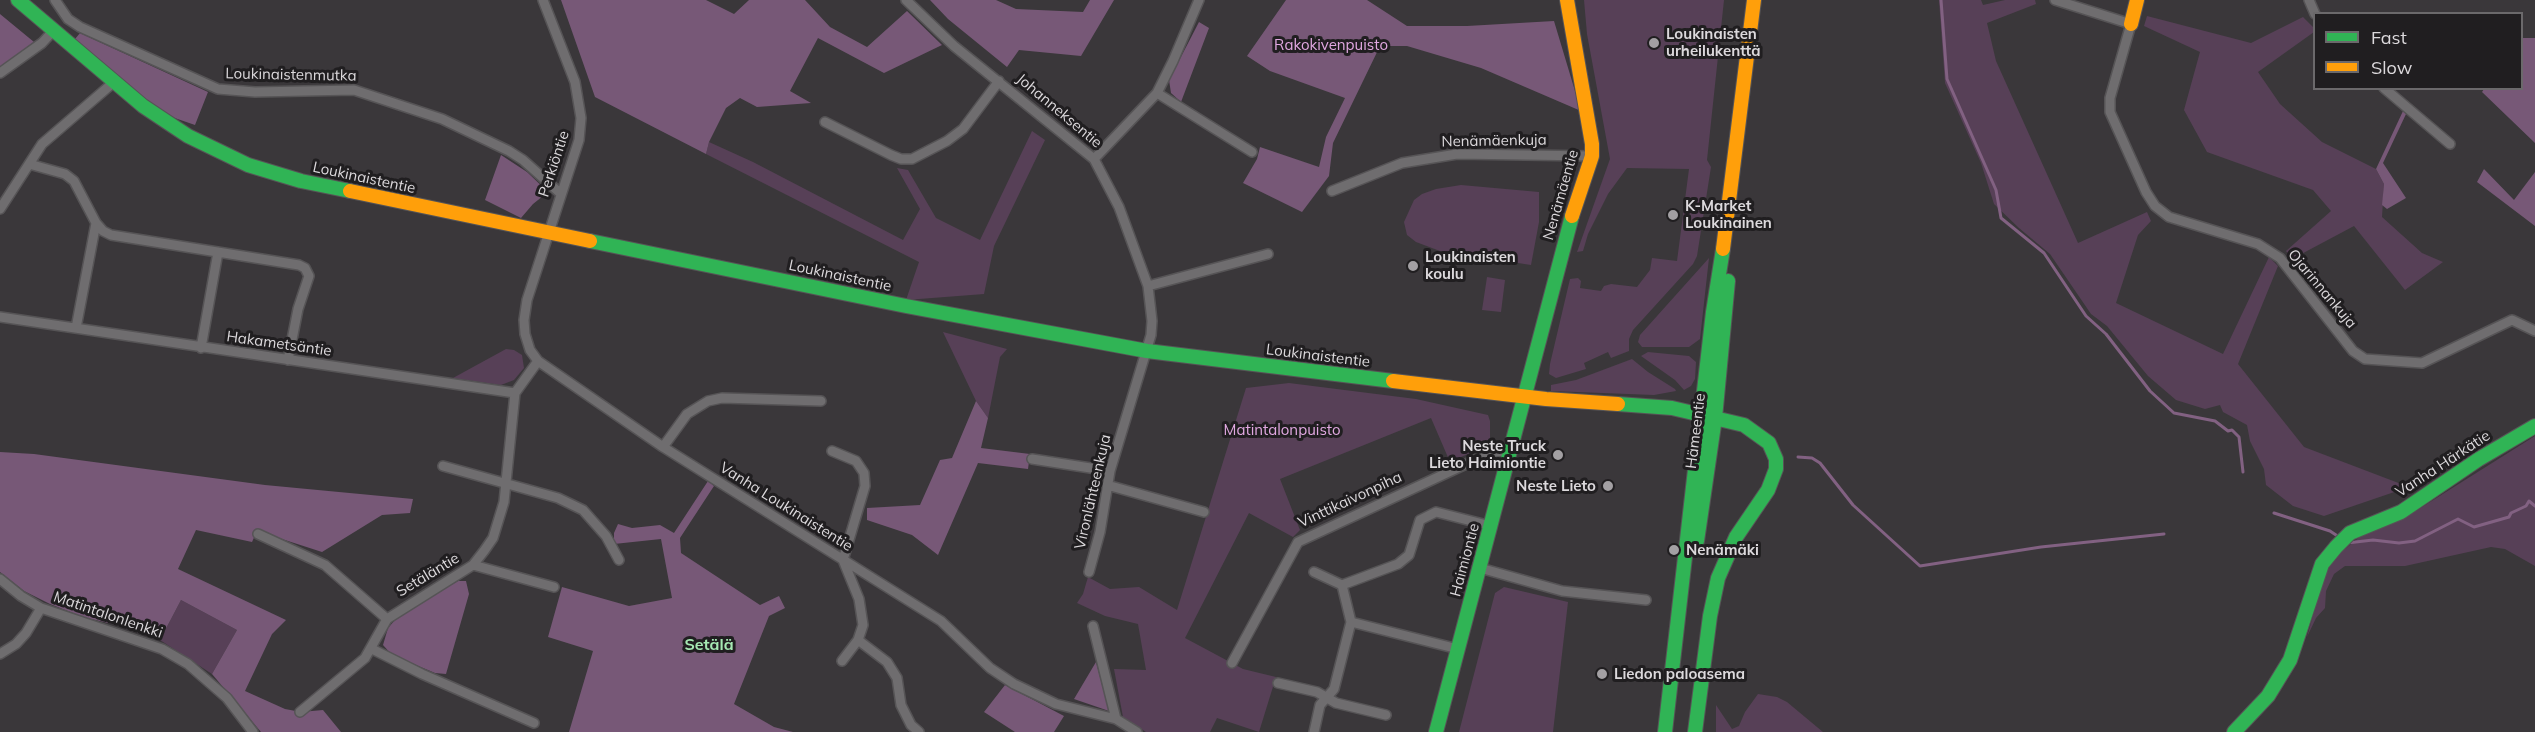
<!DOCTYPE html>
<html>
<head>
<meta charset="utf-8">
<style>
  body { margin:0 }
  #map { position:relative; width:2535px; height:732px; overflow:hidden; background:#3a373a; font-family:Mulish,sans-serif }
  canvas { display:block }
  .legend { position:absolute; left:2313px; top:12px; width:210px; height:78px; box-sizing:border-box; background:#201e20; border:2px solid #6b696b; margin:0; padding:8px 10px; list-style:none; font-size:18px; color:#dcd9dc }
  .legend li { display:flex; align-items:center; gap:12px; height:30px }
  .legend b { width:30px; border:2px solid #6b696b }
</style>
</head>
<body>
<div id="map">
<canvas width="2535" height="732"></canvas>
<ul class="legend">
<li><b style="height:8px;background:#30b455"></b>Fast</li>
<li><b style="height:8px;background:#ff9f0a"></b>Slow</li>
</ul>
</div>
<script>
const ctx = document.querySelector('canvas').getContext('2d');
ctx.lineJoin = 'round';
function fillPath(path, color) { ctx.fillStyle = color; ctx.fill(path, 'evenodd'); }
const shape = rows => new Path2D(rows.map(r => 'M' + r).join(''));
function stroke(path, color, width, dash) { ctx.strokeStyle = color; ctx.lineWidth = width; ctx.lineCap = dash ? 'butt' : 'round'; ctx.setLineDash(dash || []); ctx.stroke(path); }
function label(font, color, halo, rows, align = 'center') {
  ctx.font = font + ' Mulish,sans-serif'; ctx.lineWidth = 6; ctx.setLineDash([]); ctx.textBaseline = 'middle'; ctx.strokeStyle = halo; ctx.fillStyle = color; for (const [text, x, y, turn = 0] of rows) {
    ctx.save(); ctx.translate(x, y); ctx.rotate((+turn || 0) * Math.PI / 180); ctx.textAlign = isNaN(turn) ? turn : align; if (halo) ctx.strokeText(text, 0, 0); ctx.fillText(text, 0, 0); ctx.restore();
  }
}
const green = shape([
  [1584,0,1724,0,1707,160,1711,167,1697,256,1693,264,1633,330,1629,339,1629,351,1611,358,1608,352,1584,363,1586,369,1556,378,1549,374,1550,364,1570,279,1578,278,1581,281,1580,288,1601,291,1604,286,1611,284,1637,287,1650,270,1652,258,1677,261,1689,169,1627,168,1608,194,1588,234,1583,251,1577,252,1610,159,1587,34],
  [1939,0,1981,0,1983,5,2005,0,2035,0,2036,4,1987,23,1996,61,2078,243,2147,212,2151,221,2138,235,2116,303,2223,354,2269,257,2278,266,2238,364,2304,447,2409,487,2324,516,2293,506,2266,485,2264,469,2250,441,2247,425,2223,412,2220,405,2205,409,2176,400,2148,376,2107,326,2091,314,2050,254,2019,228,1994,204,1981,163,1945,83],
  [2147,16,2251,43,2303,17,2314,28,2314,32,2258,72,2280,104,2322,142,2376,169,2384,184,2382,217,2422,253,2443,262,2405,290,2354,226,2292,259,2286,251,2331,211,2313,190,2207,152,2184,110,2200,52,2144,26],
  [1032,131,1045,140,994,246,984,294,906,300,919,262,706,154,709,142,753,162,903,240,920,209,897,168,908,170,936,218,980,240],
  [1461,185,1539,192,1539,222,1531,265,1440,251,1416,242,1407,235,1404,222,1414,200,1422,194,1436,189],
  [1709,258,1700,339,1689,347,1642,347,1638,342,1640,335],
  [1487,277,1505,280,1501,312,1482,310],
  [943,332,1007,349,1000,357,988,418,976,401],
  [506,349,514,350,522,355,524,368,514,380,501,385,453,378],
  [1648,352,1689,356,1696,362,1695,379,1691,386,1684,390,1675,380,1641,356],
  [1632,359,1648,372,1675,389,1676,391,1654,395,1551,391,1551,385,1576,380],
  [1289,383,1416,399,1488,415,1490,421,1490,444,1450,462,1431,418,1280,479,1300,530,1293,537,1249,513,1185,638,1243,669,1276,677,1259,732,1217,718,1210,732,1146,732,1123,717,1114,669,1146,670,1138,624,1105,616,1077,603,1083,594,1088,577,1110,589,1139,587,1177,610,1246,388],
  [2535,436,2535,566,2505,549,2491,547,2405,566,2345,566,2334,574,2326,591,2325,608,2316,618,2307,637,2326,569,2339,554,2362,535,2411,514],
  [1504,587,1568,602,1553,732,1459,732,1495,593],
  [181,600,237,630,212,674,160,640],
  [1758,694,1777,697,1787,702,1823,732,1716,732,1716,705,1732,729,1739,726,1745,712]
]);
const forest = shape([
  [561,0,706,0,734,14,749,0,805,0,830,27,867,47,907,11,942,45,884,73,818,38,790,91,811,103,757,107,740,98,726,108,709,142,706,154,595,97],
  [930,0,996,0,1016,9,1083,12,1090,0,1114,0,1081,56,1019,50,1007,67,948,19],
  [1286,0,1367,0,1407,26,1467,26,1554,21,1581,111,1481,68,1407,46,1380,46,1333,143,1329,176,1302,212,1243,183,1257,159,1260,147,1319,167,1326,137,1345,98,1270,71,1247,56],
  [0,14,34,42,0,68],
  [1199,22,1209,28,1181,102,1171,93,1169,80],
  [80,33,208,92,195,125,166,115,120,81,75,39],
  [2522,38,2535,38,2535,143,2482,92,2484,89,2522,88],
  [2403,111,2406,114,2383,163,2406,198,2387,209,2382,205,2384,184,2376,169],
  [501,155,527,172,548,192,533,204,521,218,485,200],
  [2484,169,2514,200,2535,172,2535,226,2477,182],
  [976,401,988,418,981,448,1030,454,1028,469,978,463,938,555,912,535,867,520,867,508,920,505,940,460,952,458],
  [0,452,34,454,265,485,413,499,410,513,382,515,322,552,257,531,252,542,196,530,178,569,286,620,272,634,245,691,285,709,301,712,323,710,341,732,261,732,212,674,237,630,181,600,160,640,117,625,83,617,50,604,24,591,0,572],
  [708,481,714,486,680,538,681,553,760,605,779,596,785,608,769,616,734,704,774,727,793,732,569,732,593,651,548,637,562,587,629,606,672,598,661,539,614,544,614,533,618,524,632,528,660,525,674,533],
  [458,581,466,581,469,594,446,674,435,673,392,655,383,645,388,628,403,611],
  [1096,662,1109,711,1074,699],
  [1005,685,1064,716,1054,732,1015,732,984,712]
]);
const stream = shape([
  [1941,0,1947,79,1996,190,2001,218,2044,253,2086,316,2106,334,2150,391,2174,413,2215,421,2228,431,2232,430,2239,437,2243,472],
  [1798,457,1812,458,1820,463,1853,505,1920,566,2041,547,2164,534],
  [2274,513,2330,531,2339,537],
  [2347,543,2373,540,2399,543,2415,541,2458,519,2474,527,2509,517,2511,513,2526,506,2529,501,2535,506]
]);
const street = shape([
  [55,0,68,19,80,27,218,89,255,92,354,90,442,119,509,151,523,160,560,193],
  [543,0,575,82,581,118,579,140,527,300,524,320,525,334,530,350,538,361,663,447,941,621,990,668,1014,684,1056,704,1116,719,1137,732],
  [906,0,954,46,1094,159,1119,207,1148,286,1152,321,1151,335,1110,471,1100,532,1089,572],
  [2055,0,2131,24,2110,98,2110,112,2146,192,2155,206,2169,217,2258,244,2280,258,2353,351,2365,359,2422,363,2512,320,2535,331],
  [2309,0,2315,14],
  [0,73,42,43,54,30],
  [2384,88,2450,144],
  [1157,93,1252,152],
  [825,122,891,155,901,159,912,159,947,141,963,129,999,81],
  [1094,159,1157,93,1173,61,1199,0],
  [29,164,65,174,74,181,96,223,103,231,111,235,299,265,305,268,309,276,298,309,288,360],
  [1332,191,1402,163,1457,154,1592,156],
  [0,209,42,144,114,82],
  [1148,286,1268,254],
  [0,317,515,393,538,361],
  [76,328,96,223],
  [201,348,218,252],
  [663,447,687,414,708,401,722,398,821,401],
  [832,451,856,461,864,473,865,486,843,560],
  [1032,459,1110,471],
  [443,466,558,498,583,510,606,536,619,560],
  [1107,485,1204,512],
  [258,534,325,565,387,619],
  [473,565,554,587],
  [1480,568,1562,591,1646,600],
  [1314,572,1342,585,1351,622,1458,649],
  [0,579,21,596,41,608,162,649,188,664,227,698,253,732],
  [1342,585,1398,564,1409,555,1420,520,1436,512,1491,526],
  [1093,626,1116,719],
  [858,640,887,662,897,678,901,705,911,725,919,732],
  [372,649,422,674,534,723],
  [0,654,16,644,26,633,41,608],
  [842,661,858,640,863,625,859,599,843,560],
  [1232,663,1298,542,1492,452,1510,451],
  [1278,683,1317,692,1336,703,1386,715],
  [300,712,365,658,387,619,473,565,484,551,493,538,504,502,515,393],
  [1314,732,1320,705,1334,689,1351,622]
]);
const fast = shape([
  [18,0,143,106,188,136,248,165,301,181,350,191],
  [590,241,906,306,1147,351,1393,381],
  [1618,404,1672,408,1744,425,1769,443,1776,459,1776,469,1768,490,1736,537,1718,578,1710,616,1695,732],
  [1697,541,1715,418,1728,281],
  [1436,732,1572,216],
  [1665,732,1713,312,1723,249],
  [2234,732,2268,696,2290,660,2322,564,2336,547,2350,533,2401,512,2479,459,2535,426]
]);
const slow = shape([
  [1567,0,1592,144,1592,156,1572,216],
  [2131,24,2137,0],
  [350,191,590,241],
  [1723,249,1754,0],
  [1393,381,1546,399,1618,404]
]);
const markers = [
  [1654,43,6,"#a3a0a3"],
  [1673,215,6,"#a3a0a3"],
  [1413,266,6,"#a3a0a3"],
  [1558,455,6,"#a3a0a3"],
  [1608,486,6,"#a3a0a3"],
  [1674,550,6,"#a3a0a3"],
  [1602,674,6,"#a3a0a3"]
];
const poiNames = [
  ["Loukinaisten",1666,34],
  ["urheilukenttä",1666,51],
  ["K-Market",1685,206],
  ["Loukinainen",1685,223],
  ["Loukinaisten",1425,257],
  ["koulu",1425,274],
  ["Neste Truck",1546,446,"right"],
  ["Lieto Haimiontie",1546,463,"right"],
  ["Neste Lieto",1596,486,"right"],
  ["Nenämäki",1686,550],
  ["Liedon paloasema",1614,674]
];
const parkNames = [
  ["Rakokivenpuisto",1331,45],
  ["Matintalonpuisto",1282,430]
];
const streetNames = [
  ["Loukinaistenmutka",291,75,1],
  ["Johanneksentie",1059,111,40],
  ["Nenämäenkuja",1494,141,-1],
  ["Perkiöntie",554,164,-72],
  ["Loukinaistentie",364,178,12],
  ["Nenämäentie",1561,195,-74],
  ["Loukinaistentie",840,276,12],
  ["Ojarinnankuja",2322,289,50],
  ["Hakametsäntie",279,344,8],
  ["Loukinaistentie",1318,356,7],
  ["Hämeentie",1696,431,-83],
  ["Vanha Härkätie",2443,464,-33],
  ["Vironlähteenkuja",1093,492,-77],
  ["Vinttikaivonpiha",1350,500,-25],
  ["Vanha Loukinaistentie",786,507,32],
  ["Haimiontie",1465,560,-75],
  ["Setäläntie",428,575,-31],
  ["Matintalonlenkki",108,615,19]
];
const neighbourhoodNames = [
  ["Setälä",709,645]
];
fillPath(green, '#574057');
fillPath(forest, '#775877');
stroke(stream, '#826182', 3);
stroke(street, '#565456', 12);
stroke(fast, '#565456', 16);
stroke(slow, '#565456', 16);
stroke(street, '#6f6d6f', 9);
stroke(fast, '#30b455', 14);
stroke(slow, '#ff9f0a', 14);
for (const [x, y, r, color] of markers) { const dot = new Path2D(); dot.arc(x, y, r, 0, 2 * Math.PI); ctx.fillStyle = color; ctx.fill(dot); stroke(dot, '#201e20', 2); }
label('bold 15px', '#dcd9dc', '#201e20', poiNames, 'left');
label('15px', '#e1a8e1', '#201e20', parkNames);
label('15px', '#dcd9dc', '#201e20', streetNames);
label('bold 16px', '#a6e9b3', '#201e20', neighbourhoodNames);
</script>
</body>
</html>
